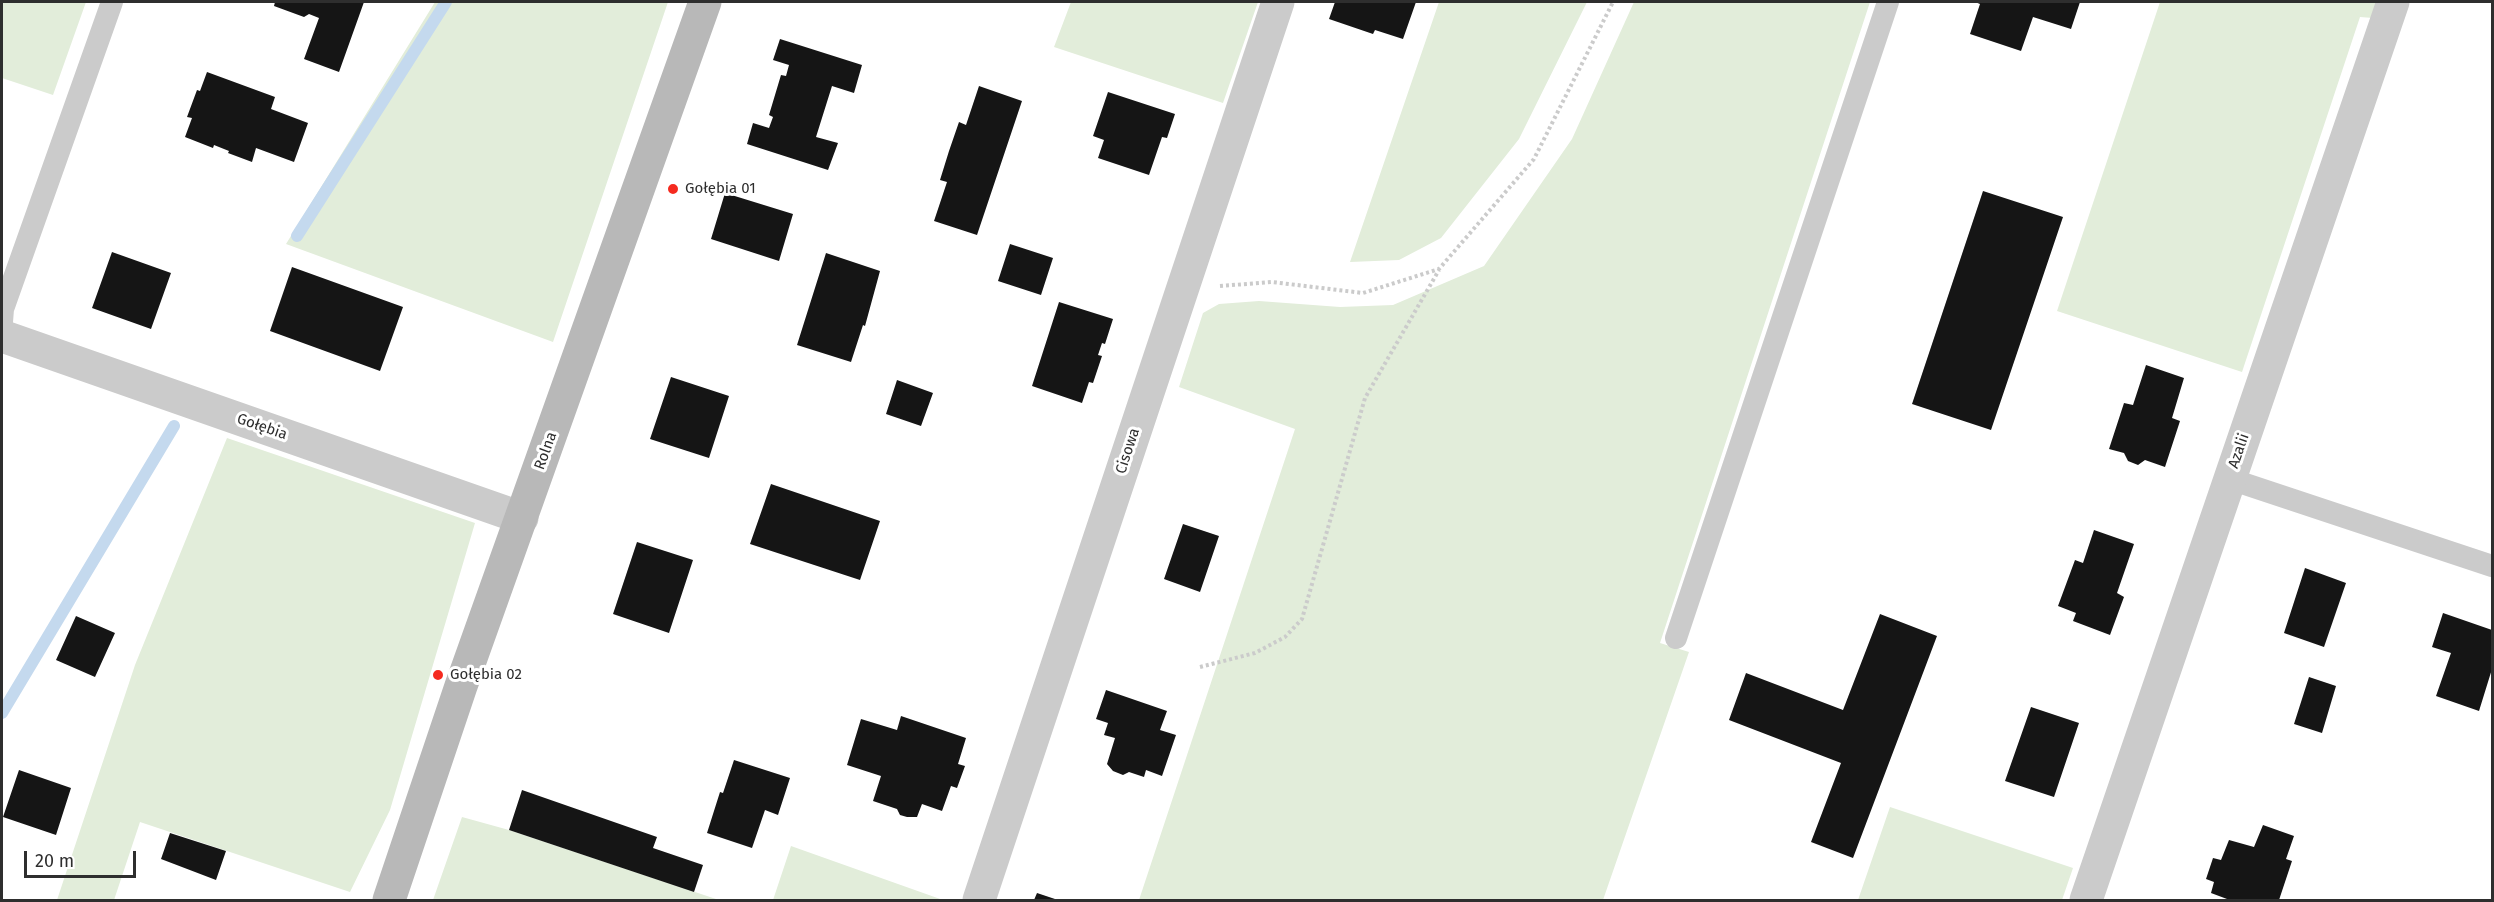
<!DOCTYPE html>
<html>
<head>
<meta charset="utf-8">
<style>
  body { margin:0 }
  #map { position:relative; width:2494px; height:902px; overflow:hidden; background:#fff; font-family:"Fira Sans",sans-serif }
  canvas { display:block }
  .frame { position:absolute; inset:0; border:3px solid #2e2e2e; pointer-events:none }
  .scale { position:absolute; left:24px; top:851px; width:112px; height:27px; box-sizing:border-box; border:3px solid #2e2e2e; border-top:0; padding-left:8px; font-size:18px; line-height:21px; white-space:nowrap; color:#2e2e2e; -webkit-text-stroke:4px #fff; paint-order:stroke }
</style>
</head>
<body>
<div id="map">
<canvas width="2494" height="902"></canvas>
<div class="frame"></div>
<div class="scale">20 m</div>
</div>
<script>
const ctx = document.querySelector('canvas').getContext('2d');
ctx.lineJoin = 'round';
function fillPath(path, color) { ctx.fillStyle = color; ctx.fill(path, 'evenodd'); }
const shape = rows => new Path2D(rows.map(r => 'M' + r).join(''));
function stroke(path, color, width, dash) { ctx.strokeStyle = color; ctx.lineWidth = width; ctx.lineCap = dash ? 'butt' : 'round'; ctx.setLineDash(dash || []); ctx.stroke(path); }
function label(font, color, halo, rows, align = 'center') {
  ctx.font = font + ' "Fira Sans",sans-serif'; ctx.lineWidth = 6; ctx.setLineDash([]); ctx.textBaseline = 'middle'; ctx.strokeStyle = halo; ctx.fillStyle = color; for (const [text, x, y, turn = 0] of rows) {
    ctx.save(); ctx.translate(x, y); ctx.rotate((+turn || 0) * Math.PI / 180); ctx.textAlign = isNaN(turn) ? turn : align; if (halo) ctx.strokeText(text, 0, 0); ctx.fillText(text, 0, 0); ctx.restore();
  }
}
const green = shape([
  [2,2,86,2,53,95,2,78],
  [435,2,668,2,553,342,286,244],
  [1071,2,1258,2,1223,103,1054,47],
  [1439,2,1587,2,1519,139,1441,238,1399,260,1350,262],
  [1634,2,1870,2,1660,643,1689,652,1603,900,1139,900,1295,429,1179,387,1203,313,1219,304,1259,301,1340,307,1393,305,1484,266,1572,139],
  [2160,2,2378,2,2373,18,2360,17,2242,372,2057,311],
  [227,438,475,523,390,810,350,892,140,822,114,900,57,900,135,665],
  [1890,807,2073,868,2062,900,1858,900],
  [462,817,509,830,719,900,433,900],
  [791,846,943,900,773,900]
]);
const stream = shape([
  [297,236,446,2],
  [2,713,174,426]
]);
const building = shape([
  [275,2,364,2,339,72,304,59,319,18,309,14,304,17,274,6],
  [1335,2,1416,2,1403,39,1375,30,1373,34,1329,19],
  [1975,2,2080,2,2071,29,2033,17,2021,51,1970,34,1980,4],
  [780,39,862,65,854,93,832,86,816,137,838,143,828,170,747,144,753,123,769,128,773,117,769,115,781,75,786,76,789,65,773,60],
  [207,72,275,97,271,109,308,123,294,162,256,148,252,162,228,153,229,151,214,145,213,148,185,137,192,118,187,117,197,90,200,91],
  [979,86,1022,101,977,235,934,221,947,182,940,180,949,151,959,122,966,125],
  [1108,92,1175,114,1167,138,1162,137,1149,175,1098,158,1104,140,1093,136],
  [1983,191,2063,217,1991,430,1912,404],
  [725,193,793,214,779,261,711,239],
  [1010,244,1053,258,1041,295,998,281],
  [112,252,171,273,151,329,92,308],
  [826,253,880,271,865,326,863,325,851,362,797,345],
  [292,267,403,307,380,371,270,331],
  [1059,302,1113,319,1105,344,1102,343,1098,355,1102,356,1093,383,1089,382,1082,403,1032,386],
  [2146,365,2184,378,2172,418,2180,421,2165,467,2145,460,2138,465,2128,461,2124,453,2109,449,2124,403,2133,405],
  [671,377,729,396,709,458,650,439],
  [897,380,933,393,921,426,886,414],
  [771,484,880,521,860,580,750,544],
  [1183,524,1219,536,1200,592,1164,579],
  [2094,530,2134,544,2117,593,2124,597,2110,635,2073,621,2076,613,2058,606,2075,560,2083,563],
  [637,542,693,560,669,633,613,614],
  [2305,568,2346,583,2324,647,2284,633],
  [2443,613,2492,630,2492,669,2479,711,2436,696,2451,653,2432,647],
  [1880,614,1937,636,1853,858,1811,842,1841,763,1729,720,1746,673,1843,710],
  [76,616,115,633,95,677,56,660],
  [2309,677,2336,686,2322,733,2294,724],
  [1106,690,1167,711,1160,730,1176,735,1162,776,1146,770,1144,777,1129,772,1123,775,1113,771,1107,764,1115,738,1104,735,1108,723,1096,719],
  [2031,707,2079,723,2054,797,2005,781],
  [901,716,966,738,958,764,965,766,957,788,951,786,942,811,922,804,917,817,907,817,900,815,897,809,873,801,881,776,847,765,861,719,897,730],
  [734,760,790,778,778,815,765,810,752,848,707,833,720,792,723,793],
  [19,770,71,788,56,835,3,817],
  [522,790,657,837,653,848,703,865,694,892,509,830],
  [2263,825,2294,836,2286,859,2292,861,2279,900,2226,900,2227,899,2211,893,2214,882,2206,879,2213,858,2221,860,2229,840,2254,847],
  [170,833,226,851,216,880,161,859],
  [1037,893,1058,900,1034,900]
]);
const path = shape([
  [1220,286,1272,282,1363,293,1439,269,1534,159,1613,2],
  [1200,667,1255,653,1285,637,1302,619,1365,398,1439,270]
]);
const lane = shape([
  [2,322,3,309,112,2],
  [2230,479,2492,566],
  [1676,638,1888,2]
]);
const street = shape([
  [2,336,522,518],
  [979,900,1278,2],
  [2086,900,2393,2]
]);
const secondary = shape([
  [389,900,461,686,705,2]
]);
const markers = [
  [673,189,6,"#f52a1f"],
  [438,675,6,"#f52a1f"]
];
const poiNames = [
  ["Gołębia 01",685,189],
  ["Gołębia 02",450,675]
];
const streetNames = [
  ["Gołębia",262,427,19],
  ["Rolna",546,451,-70],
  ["Cisowa",1128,451,-72],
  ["Azalii",2239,451,-71]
];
fillPath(green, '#e2edda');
stroke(stream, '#c4d9ee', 12);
fillPath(building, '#151515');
stroke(path, '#cbcbcb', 4, [3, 3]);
stroke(lane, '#cbcbcb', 22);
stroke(street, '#cbcbcb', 33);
stroke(secondary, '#b8b8b8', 33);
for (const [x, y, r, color] of markers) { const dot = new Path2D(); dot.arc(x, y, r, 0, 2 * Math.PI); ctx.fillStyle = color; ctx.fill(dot); stroke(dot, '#fff', 2); }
label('15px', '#2e2e2e', '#fff', poiNames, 'left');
label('15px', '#2e2e2e', '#fff', streetNames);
</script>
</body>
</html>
